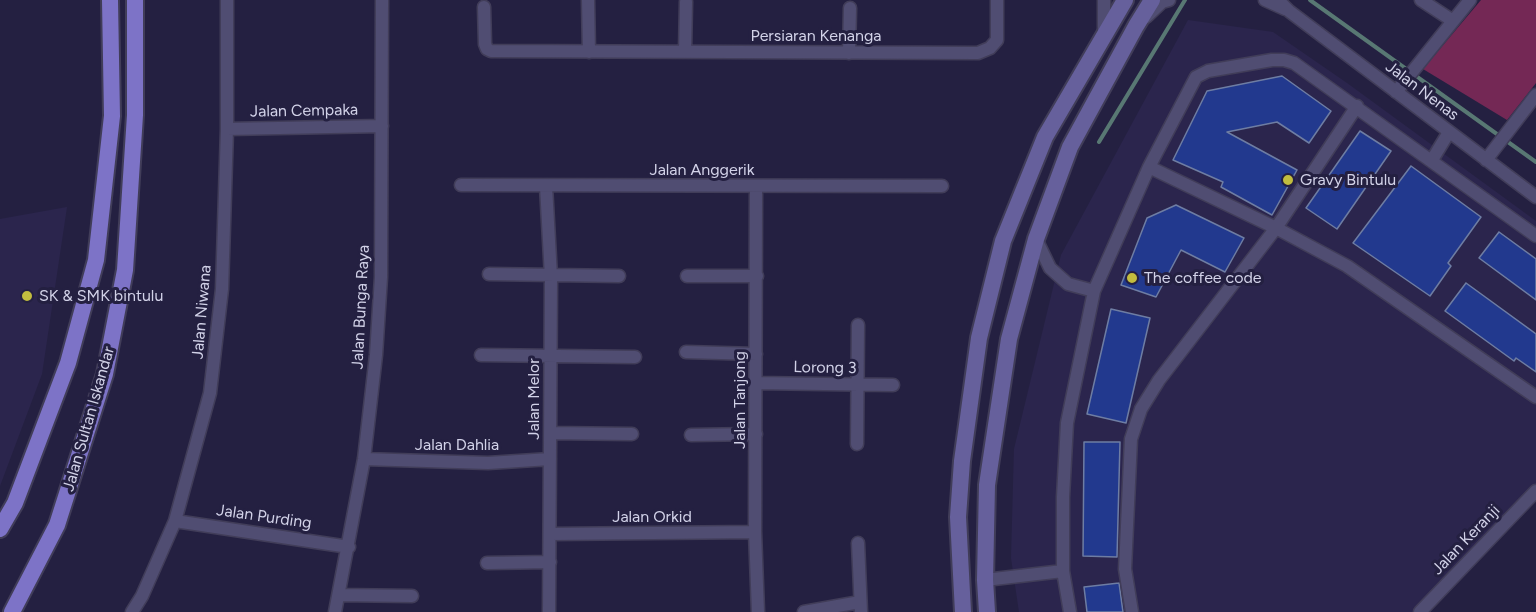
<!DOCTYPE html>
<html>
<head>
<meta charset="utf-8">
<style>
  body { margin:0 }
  canvas { display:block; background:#242041 }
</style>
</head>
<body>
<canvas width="1536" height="612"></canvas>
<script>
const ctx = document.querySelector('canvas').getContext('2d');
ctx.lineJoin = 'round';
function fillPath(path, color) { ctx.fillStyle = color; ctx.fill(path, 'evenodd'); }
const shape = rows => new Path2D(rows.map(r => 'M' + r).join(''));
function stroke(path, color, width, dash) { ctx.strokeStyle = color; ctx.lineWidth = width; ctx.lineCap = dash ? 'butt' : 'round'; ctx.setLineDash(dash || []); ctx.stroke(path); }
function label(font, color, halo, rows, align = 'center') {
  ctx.font = font + ' Figtree,sans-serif'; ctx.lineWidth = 6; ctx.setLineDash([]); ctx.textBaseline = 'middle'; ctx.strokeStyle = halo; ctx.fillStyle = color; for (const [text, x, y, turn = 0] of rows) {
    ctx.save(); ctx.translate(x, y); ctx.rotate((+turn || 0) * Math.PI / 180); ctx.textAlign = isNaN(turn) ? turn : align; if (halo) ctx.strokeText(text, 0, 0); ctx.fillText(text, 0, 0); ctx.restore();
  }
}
const built = shape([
  [1188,20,1273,32,1347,83,1536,221,1536,487,1417,612,1019,612,1011,558,1014,449,1061,255],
  [67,207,42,374,0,486,0,219]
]);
const green = shape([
  [1481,0,1536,0,1536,83,1507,120,1423,69]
]);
const stream = shape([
  [1310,0,1536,162],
  [1099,142,1185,0]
]);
const building = shape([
  [1282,76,1331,111,1309,143,1277,122,1227,132,1297,170,1272,215,1221,187,1223,182,1173,160,1207,91,1282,76],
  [1360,131,1391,151,1337,229,1306,208,1360,131],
  [1411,166,1481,217,1448,263,1451,266,1430,296,1353,243,1411,166],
  [1176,205,1244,238,1225,272,1181,250,1156,297,1121,285,1147,218,1176,205],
  [1499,232,1536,259,1536,300,1479,258,1499,232],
  [1466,283,1536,334,1536,372,1516,358,1514,361,1445,311,1466,283],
  [1111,309,1150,318,1126,423,1087,414,1111,309],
  [1084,442,1120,442,1117,557,1083,556,1084,442],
  [1119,583,1123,612,1087,612,1084,587,1119,583]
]);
const minor = shape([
  [588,0,589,52],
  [1104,0,1104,34],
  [1265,0,1285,9],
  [1278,0,1289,11,1536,197],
  [1421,0,1453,21],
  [484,7,485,44,487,49,491,51,978,53,990,48,997,40,997,0],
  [1146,17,1162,2,1169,0],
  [685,52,686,2],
  [849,53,850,8],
  [1396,92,1470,0],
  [227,129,382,126],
  [1432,160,1449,132],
  [1486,160,1536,95],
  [1149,167,1276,228,1347,266,1536,397],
  [461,185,942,186],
  [546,186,551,277,549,612],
  [756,187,755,532,758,612],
  [1036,239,1050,268,1068,284,1094,291],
  [489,274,619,276],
  [687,276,757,276],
  [686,352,756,354],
  [481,355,635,357],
  [756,383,893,385],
  [550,433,632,434],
  [691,435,756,434],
  [857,444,858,325],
  [364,459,488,463,550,459],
  [175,521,349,547],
  [550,534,755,532],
  [858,543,861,612],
  [487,563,550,562],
  [985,580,1063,571],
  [339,595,412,596],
  [132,612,142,596,175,521,210,393,222,289,227,129,227,0],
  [335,612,364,459,376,355,381,277,382,0],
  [804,612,860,602],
  [1070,612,1063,571,1063,497,1067,423,1094,291,1149,167,1196,77,1208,71,1272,60,1284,60,1294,63,1536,236],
  [1132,612,1125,569,1131,439,1141,409,1159,380,1276,228,1357,106],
  [1420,612,1536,491]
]);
const secondary = shape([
  [963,612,958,517,962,461,979,338,1003,241,1045,137,1125,0],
  [987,612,985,580,987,485,1009,339,1036,239,1070,147,1136,26,1152,0]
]);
const primary = shape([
  [0,529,15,503,68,363,96,260,112,116,110,0],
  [12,612,57,525,105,374,125,270,135,115,135,0]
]);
const markers = [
  [1288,180,6,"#c2bd3f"],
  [1132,278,6,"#c2bd3f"],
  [27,296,6,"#c2bd3f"]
];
const streetNames = [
  ["Persiaran Kenanga",816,36],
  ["Jalan Nenas",1422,91,37],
  ["Jalan Cempaka",304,111,-1],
  ["Jalan Anggerik",702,170],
  ["Jalan Bunga Raya",361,307,-87],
  ["Jalan Niwana",202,312,-85],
  ["Lorong 3",825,368,1],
  ["Jalan Melor",534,399,-90],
  ["Jalan Tanjong",740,400,-90],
  ["Jalan Sultan Iskandar",89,419,-74],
  ["Jalan Dahlia",457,445],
  ["Jalan Purding",264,517,8],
  ["Jalan Orkid",652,517],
  ["Jalan Keranji",1466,540,-46]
];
const poiNames = [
  ["Gravy Bintulu",1300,180],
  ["The coffee code",1144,278],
  ["SK & SMK bintulu",39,296]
];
fillPath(built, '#2b254d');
fillPath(green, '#742855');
stroke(stream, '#587873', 4);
fillPath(building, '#22398e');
stroke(building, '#6e7da3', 1.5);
stroke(minor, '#413d59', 15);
stroke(secondary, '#413d59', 20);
stroke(primary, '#413d59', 20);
stroke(minor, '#504d72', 12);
stroke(secondary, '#66609c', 16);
stroke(primary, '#7d73c7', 16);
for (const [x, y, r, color] of markers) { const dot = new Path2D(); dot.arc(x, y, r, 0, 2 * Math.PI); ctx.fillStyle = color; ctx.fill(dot); stroke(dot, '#242041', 2); }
label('16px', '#d2d2e8', '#242041', streetNames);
label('16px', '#d2d2e8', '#242041', poiNames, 'left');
</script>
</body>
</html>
